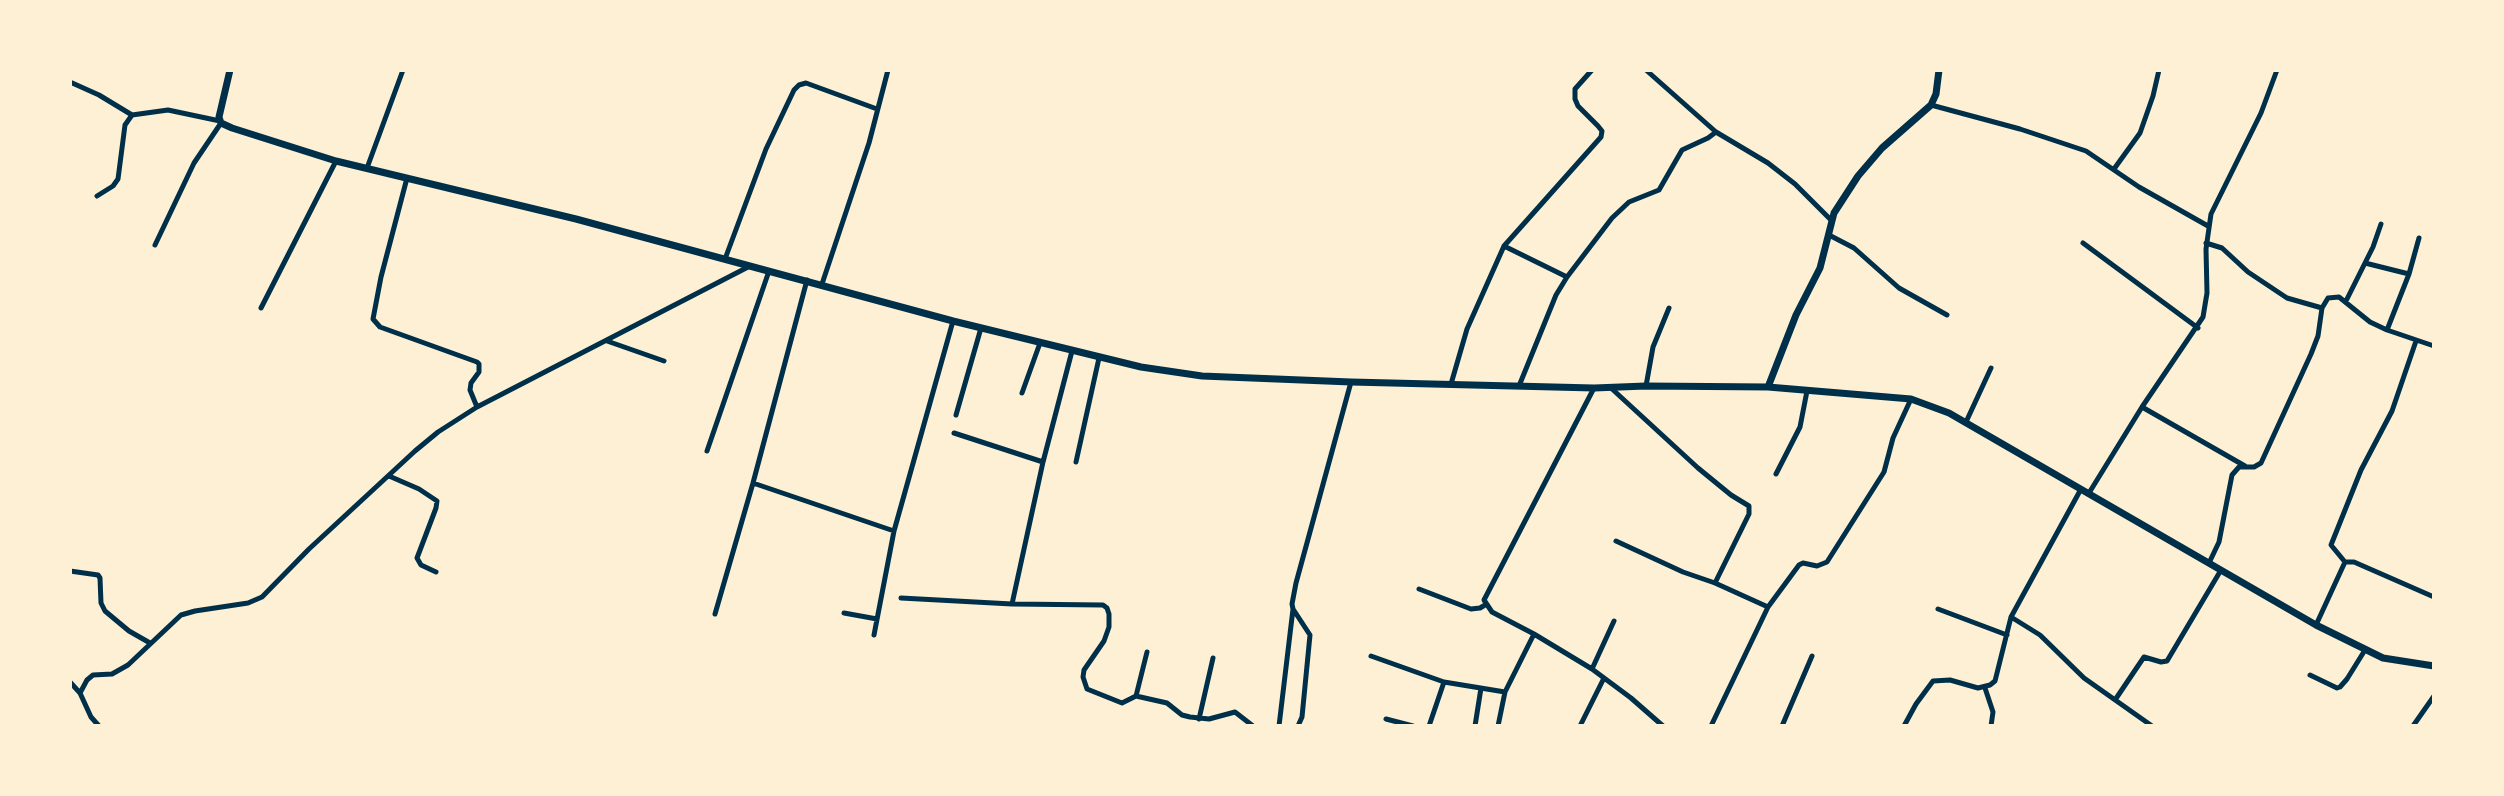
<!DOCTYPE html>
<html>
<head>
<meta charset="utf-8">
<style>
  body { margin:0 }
  #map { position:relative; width:2504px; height:796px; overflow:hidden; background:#fdf0d5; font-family:Jost,sans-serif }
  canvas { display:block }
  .frame { position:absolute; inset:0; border:72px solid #fdf0d5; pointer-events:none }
</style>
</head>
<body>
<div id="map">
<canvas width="2504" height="796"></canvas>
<div class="frame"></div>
</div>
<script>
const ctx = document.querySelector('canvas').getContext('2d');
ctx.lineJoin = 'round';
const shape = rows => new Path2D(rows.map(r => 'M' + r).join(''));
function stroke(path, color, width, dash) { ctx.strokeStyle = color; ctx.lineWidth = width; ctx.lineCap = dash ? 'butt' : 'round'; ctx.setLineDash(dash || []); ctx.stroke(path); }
const minor = shape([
  [1646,70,1716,132,1768,163,1795,184,1831,220],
  [70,82,99,95,132,115],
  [1931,105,2020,129,2086,151,2139,187,2208,226],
  [367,168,403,70],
  [2114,169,2140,133,2153,96,2159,70],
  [407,178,381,277,373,319,380,327,477,362,479,364,479,372,471,383,470,390,477,407],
  [97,196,113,186,118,179,125,125,132,115,168,110,220,121],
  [1829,235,1854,248,1899,288,1947,315],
  [2083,243,2198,328],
  [2206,243,2222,248,2248,272,2287,298,2322,308],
  [155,245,194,163,221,123],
  [1504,246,1567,277],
  [725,259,766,149,794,90,799,85,806,83,877,109],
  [2365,263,2409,274],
  [822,284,869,143,888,70],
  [2346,301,2373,247,2381,224],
  [261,308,336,161],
  [2387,330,2409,274,2419,238],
  [607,341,664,361],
  [2416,341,2392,411,2361,470,2331,545,2345,562,2354,562,2434,597],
  [1451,384,1467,329,1504,246,1601,137,1602,131,1598,126,1578,106,1575,99,1575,89,1592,70],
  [1519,386,1556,295,1567,277,1612,218,1629,202,1659,190,1682,150,1708,138,1716,132],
  [1646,386,1653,347,1669,308],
  [1594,388,1484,600,1492,612,1534,634,1592,669,1631,698,1663,726],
  [1611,388,1698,468,1731,495,1749,506,1749,514,1715,583,1768,607],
  [1022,393,1040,343],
  [2142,407,2245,466],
  [956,415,981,328],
  [1966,422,1991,368],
  [954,433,1043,462],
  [707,451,769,271],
  [1076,462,1099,358],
  [1776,474,1800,427,1807,391],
  [389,476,419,489,437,501,436,508,417,558,421,565,436,572],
  [753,483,894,531],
  [2089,493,2142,407,2203,317,2207,293,2206,249,2211,214,2261,113,2277,70],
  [1616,541,1683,572,1715,583],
  [2209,563,2219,542,2232,475,2239,467,2254,467,2261,463,2311,354,2318,336,2322,308,2328,298,2339,297,2370,322,2387,330,2434,346],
  [70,571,98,575,100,578,101,603,105,611,129,631,150,643],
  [1419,589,1471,609,1480,608,1485,605],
  [901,598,1012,604,1103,605,1107,608,1109,614,1109,627,1104,641,1084,670,1083,677,1087,689,1122,703,1136,696,1167,703,1182,715,1190,717,1209,719,1235,712,1253,726],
  [1012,604,1043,462,1072,351],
  [1938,609,2007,635],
  [844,613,877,619],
  [715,614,753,483,807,280],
  [2011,617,2040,635,2084,678,2152,726],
  [2316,625,2345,562],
  [874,635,894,531,953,321],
  [1371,656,1444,682,1505,692],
  [1592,669,1614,621],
  [2310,675,2337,688,2340,687,2347,679,2365,650],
  [70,682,80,693,91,717,99,726],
  [1985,688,1993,712,1991,726],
  [80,693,87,680,93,675,112,674,128,665,181,615,195,611,248,603,262,597,309,549,415,451,438,432,477,407,750,266],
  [1136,696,1147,652],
  [2115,700,2144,657,2161,662,2167,661,2221,570],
  [1199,719,1213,658],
  [1386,719,1413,726],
  [1279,726,1293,609],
  [1298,726,1302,717,1310,635,1293,609,1292,604,1296,583,1351,382],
  [1429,726,1444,682],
  [1475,726,1481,688],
  [1498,726,1505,692,1534,634],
  [1580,726,1604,678],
  [1711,726,1768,607,1799,565,1803,563,1817,566,1827,562,1884,472,1893,438,1911,399],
  [1782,726,1812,656],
  [1904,726,1916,704,1933,681,1950,680,1978,688,1990,685,1995,681,2011,617,2081,489],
  [2413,726,2434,696]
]);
const tertiary = shape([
  [230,70,219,117,221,123,232,128,336,161,576,219,953,321,1141,367,1202,376,1351,382,1594,388,1646,386,1768,387,1911,399,1949,413,2316,625,2383,658,2434,666],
  [1768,387,1796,315,1820,268,1834,213,1858,176,1882,148,1931,105,1936,94,1939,70]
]);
stroke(minor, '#003049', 5);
stroke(tertiary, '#003049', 7);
</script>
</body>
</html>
